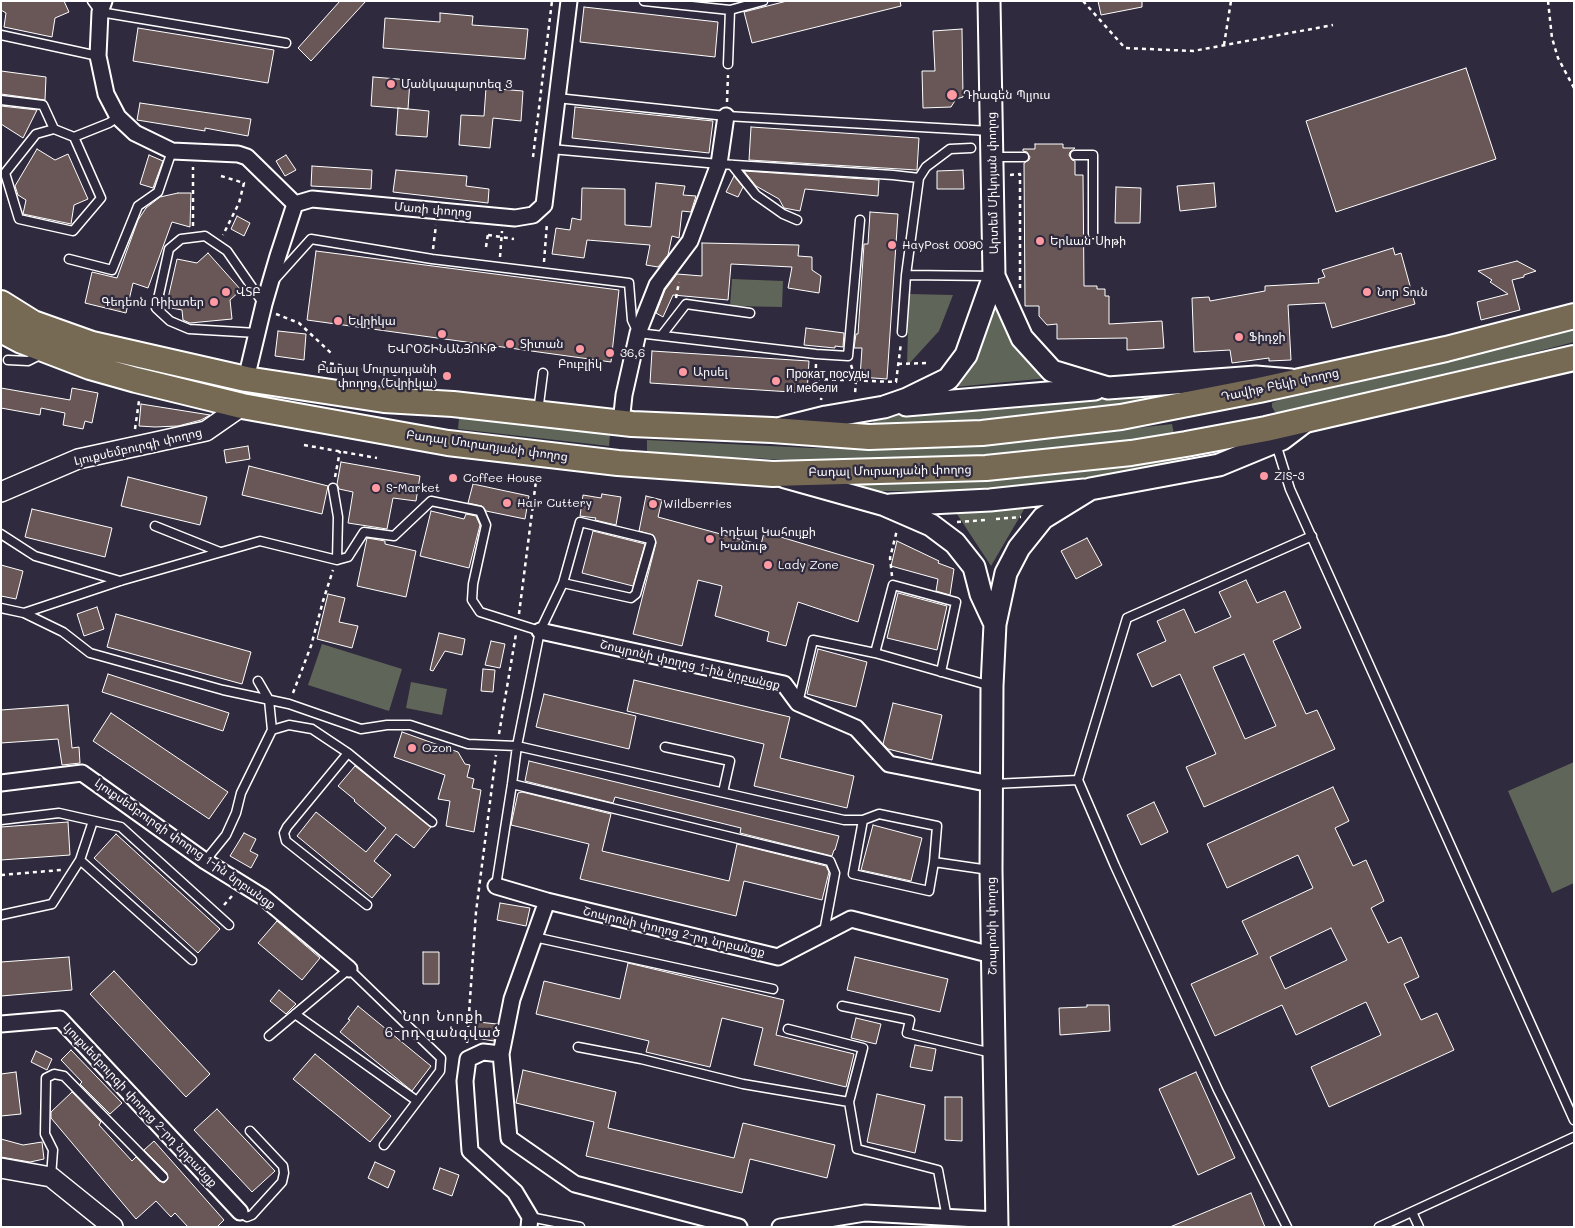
<!DOCTYPE html>
<html>
<head>
<meta charset="utf-8">
<style>
  body { margin:0 }
  #map { position:relative; width:1575px; height:1228px; overflow:hidden; background:#2f2a3d; font-family:Mali,sans-serif }
  canvas { display:block }
  .frame { position:absolute; inset:0; border:2px solid #fff; pointer-events:none }
</style>
</head>
<body>
<div id="map">
<canvas width="1575" height="1228"></canvas>
<div class="frame"></div>
</div>
<script>
const ctx = document.querySelector('canvas').getContext('2d');
ctx.lineJoin = 'round';
function fillPath(path, color) { ctx.fillStyle = color; ctx.fill(path, 'evenodd'); }
const shape = rows => new Path2D(rows.map(r => 'M' + r).join(''));
function stroke(path, color, width, dash) { ctx.strokeStyle = color; ctx.lineWidth = width; ctx.lineCap = dash ? 'butt' : 'round'; ctx.setLineDash(dash || []); ctx.stroke(path); }
function label(font, color, halo, rows, align = 'center') {
  ctx.font = font + ' Mali,"Noto Sans Armenian",sans-serif'; ctx.lineWidth = 4.5; ctx.setLineDash([]); ctx.textBaseline = 'middle'; ctx.strokeStyle = halo; ctx.fillStyle = color; for (const [text, x, y, turn = 0] of rows) {
    ctx.save(); ctx.translate(x, y); ctx.rotate((+turn || 0) * Math.PI / 180); ctx.textAlign = isNaN(turn) ? turn : align; if (halo) ctx.strokeText(text, 0, 0); ctx.fillText(text, 0, 0); ctx.restore();
  }
}
const green = shape([
  [732,279,783,281,782,307,730,306],
  [909,294,953,295,939,331,907,366],
  [995,300,1048,378,955,387,978,349],
  [1574,330,1574,342,1516,357,1279,412,1275,412,1272,407,1272,403,1279,400,1444,363],
  [1167,389,1168,401,1039,418,958,423,873,425,873,419,903,412],
  [459,418,610,435,609,446,458,429],
  [1172,424,1174,434,1009,456,862,461,810,461,647,453,647,440,811,448,862,449,1008,443],
  [1183,457,1185,466,1027,489,944,491,861,491,862,483,954,478],
  [1026,506,991,566,955,511],
  [322,644,402,669,389,711,308,685],
  [411,682,447,689,442,715,406,708],
  [1574,762,1574,883,1552,893,1508,791]
]);
const building = shape([
  [1,1,64,1,69,12,55,18,52,37,4,27,6,13,1,10,1,1],
  [340,1,366,1,311,61,298,48,340,1],
  [787,1,900,1,901,6,752,43,744,12,787,1],
  [1098,1,1142,1,1142,7,1101,15,1098,1],
  [584,7,718,22,715,57,580,42,584,7],
  [440,13,473,16,472,25,528,29,525,59,383,48,385,18,440,22,440,13],
  [138,28,274,50,268,83,133,61,138,28],
  [962,29,963,97,956,99,951,107,923,108,922,71,935,71,933,31,962,29],
  [1466,68,1496,159,1336,212,1306,121,1466,68],
  [1,71,46,77,45,100,1,94,1,71],
  [373,77,410,80,408,109,371,106,373,77],
  [486,88,523,91,521,121,493,118,490,148,459,145,461,115,484,116,486,88],
  [140,103,251,119,248,136,205,128,205,131,137,120,140,103],
  [1,106,37,110,23,138,1,124,1,106],
  [575,107,713,121,709,153,572,138,575,107],
  [398,108,429,111,427,137,396,135,398,108],
  [751,127,919,138,917,170,749,160,751,127],
  [1035,144,1063,144,1063,148,1075,148,1070,152,1069,155,1072,160,1075,161,1075,175,1083,175,1084,286,1097,286,1097,289,1105,289,1105,296,1109,296,1109,324,1162,321,1164,348,1127,350,1127,338,1057,339,1057,324,1047,325,1039,316,1039,306,1025,306,1024,163,1029,160,1030,157,1027,152,1023,151,1023,149,1035,149,1035,144],
  [37,149,55,160,68,154,88,199,74,205,71,224,23,214,26,200,18,195,15,186,37,149],
  [149,155,163,161,153,188,140,184,149,155],
  [286,155,296,170,285,176,276,161,286,155],
  [312,166,372,170,371,189,311,186,312,166],
  [396,170,467,176,466,186,489,189,488,203,393,192,396,170],
  [963,170,964,189,937,189,937,171,963,170],
  [744,171,879,180,878,196,805,189,800,211,784,208,779,199,756,186,744,171],
  [734,176,743,187,738,197,726,192,734,176],
  [656,183,685,186,683,195,696,196,691,212,682,211,679,238,672,236,668,255,658,267,646,265,650,245,587,240,584,258,552,254,556,228,570,230,572,218,581,220,582,188,625,189,625,225,651,227,656,183],
  [1214,183,1216,207,1180,211,1177,186,1214,183],
  [1116,187,1141,188,1140,223,1115,223,1116,187],
  [178,193,191,193,190,227,172,222,148,288,133,283,126,313,85,303,92,272,117,278,138,220,146,208,160,197,178,193],
  [870,212,898,214,887,379,860,377,862,348,854,348,856,334,858,334,864,244,868,244,870,212],
  [237,216,250,223,244,236,231,229,237,216],
  [702,243,799,245,798,256,812,257,812,270,821,276,819,293,788,288,792,267,731,264,728,300,673,295,663,317,656,313,665,290,677,274,702,276,702,243],
  [1393,248,1395,255,1401,253,1415,304,1332,328,1325,303,1288,305,1291,360,1269,361,1269,358,1232,363,1230,350,1194,352,1192,298,1209,297,1210,301,1265,291,1265,286,1319,283,1318,279,1325,277,1322,270,1393,248],
  [316,251,619,290,611,362,307,320,316,251],
  [208,253,241,290,230,300,232,319,190,323,183,320,182,310,166,307,177,259,197,263,208,253],
  [1517,261,1536,271,1524,275,1524,277,1512,280,1520,310,1481,320,1477,302,1508,294,1490,282,1492,280,1478,271,1517,261],
  [806,328,844,333,843,347,835,346,835,348,804,345,806,328],
  [278,331,306,334,304,360,275,356,278,331],
  [652,351,809,361,807,393,650,383,652,351],
  [1,388,70,400,72,388,98,393,92,423,85,421,83,429,63,425,65,413,41,408,40,415,1,408,1,388],
  [141,404,210,415,201,420,178,426,155,427,139,426,141,404],
  [248,446,250,459,226,463,224,450,248,446],
  [341,462,420,476,416,501,393,498,387,529,348,523,353,492,339,489,337,484,341,462],
  [249,466,328,486,322,514,242,495,249,466],
  [128,477,207,497,200,525,121,506,128,477],
  [473,484,529,496,525,519,486,511,482,506,468,503,473,484],
  [602,494,621,497,616,525,595,520,596,518,580,516,583,495,601,498,602,494],
  [646,496,662,500,658,517,761,545,764,532,874,565,858,622,798,602,786,646,767,641,769,632,715,616,722,586,698,580,682,646,633,634,656,543,653,535,639,531,646,496],
  [32,509,112,528,105,557,25,537,32,509],
  [431,511,464,519,466,514,476,516,480,525,469,568,420,556,431,511],
  [593,531,645,544,633,586,582,573,593,531],
  [367,538,385,541,385,544,416,551,406,597,357,586,367,538],
  [1087,538,1102,565,1076,579,1061,551,1087,538],
  [897,541,939,561,938,563,954,569,950,595,936,591,938,579,891,566,897,541],
  [1,565,23,571,16,599,1,596,1,565],
  [1246,580,1257,603,1285,591,1301,628,1273,641,1306,714,1317,710,1335,749,1204,807,1186,767,1216,754,1180,674,1152,687,1137,654,1166,641,1157,621,1184,609,1195,633,1231,617,1219,592,1246,580],
  [1244,654,1276,726,1245,739,1213,667,1244,654],
  [898,593,947,606,937,650,887,638,898,593],
  [328,594,345,598,339,622,358,626,352,648,317,639,328,594],
  [97,607,104,629,84,636,77,614,97,607],
  [116,614,251,652,242,684,107,647,116,614],
  [439,633,465,639,462,655,445,651,433,671,430,670,439,633],
  [491,641,505,644,500,668,485,665,491,641],
  [818,649,867,662,856,707,807,694,818,649],
  [483,669,495,670,493,692,481,691,483,669],
  [108,674,229,713,223,731,102,692,108,674],
  [634,680,790,717,780,758,854,776,847,808,754,786,764,744,627,711,634,680],
  [544,694,636,716,629,749,536,727,544,694],
  [893,703,942,715,932,760,888,749,883,744,893,703],
  [68,705,72,748,79,747,80,763,62,765,58,739,1,743,1,710,68,705],
  [111,713,228,792,209,819,93,741,111,713],
  [402,732,458,752,465,764,470,765,467,777,474,779,472,788,481,790,474,832,446,826,450,801,438,799,445,775,394,757,402,732],
  [529,761,839,836,835,850,834,850,832,856,740,833,741,828,615,797,613,803,525,781,529,761],
  [355,766,431,827,414,848,396,834,374,861,391,875,372,898,297,836,316,812,366,852,386,828,354,801,355,800,338,786,355,766],
  [1333,787,1349,821,1335,828,1353,866,1366,860,1384,901,1371,908,1388,943,1401,937,1419,977,1404,984,1421,1020,1437,1013,1454,1050,1329,1107,1311,1067,1381,1035,1366,1002,1296,1035,1282,1005,1215,1036,1191,984,1258,954,1242,921,1313,888,1298,855,1227,888,1207,844,1333,787],
  [1331,928,1347,960,1285,989,1270,957,1331,928],
  [522,792,611,814,602,851,729,881,737,844,826,866,829,872,822,900,744,881,736,916,580,879,589,844,511,825,518,793,522,792],
  [1154,802,1168,832,1141,845,1127,815,1154,802],
  [68,822,70,855,1,860,1,827,68,822],
  [873,825,922,838,911,881,861,870,873,825],
  [244,833,256,839,250,851,258,855,251,868,230,856,244,833],
  [116,834,220,929,198,953,94,858,116,834],
  [500,903,530,908,526,926,497,920,500,903],
  [277,921,320,958,302,980,258,943,277,921],
  [423,952,439,952,439,984,423,984,423,952],
  [69,957,72,990,1,996,1,962,69,957],
  [855,957,948,979,940,1012,847,990,855,957],
  [628,963,784,1000,776,1035,854,1054,846,1087,754,1065,763,1028,722,1018,710,1067,646,1052,649,1041,536,1014,544,981,620,999,628,963],
  [114,971,210,1074,186,1097,90,994,114,971],
  [279,990,296,1004,286,1014,270,1001,279,990],
  [1087,1005,1109,1005,1110,1031,1060,1035,1059,1008,1087,1007,1087,1005],
  [358,1006,431,1066,412,1091,340,1032,350,1020,348,1019,358,1006],
  [856,1018,881,1024,876,1044,851,1038,856,1018],
  [478,1022,497,1024,494,1041,476,1038,478,1022],
  [915,1045,936,1049,932,1071,910,1067,915,1045],
  [71,1050,122,1103,110,1114,80,1084,82,1082,61,1060,71,1050],
  [36,1051,52,1059,47,1070,31,1062,36,1051],
  [315,1054,391,1116,370,1142,293,1079,315,1054],
  [523,1070,616,1092,608,1128,734,1158,743,1123,835,1145,827,1178,750,1159,742,1193,586,1156,594,1122,516,1103,523,1070],
  [16,1072,21,1114,1,1116,1,1074,16,1072],
  [1196,1072,1235,1158,1198,1175,1159,1089,1196,1072],
  [72,1092,101,1122,99,1125,132,1161,136,1157,159,1181,164,1183,168,1179,167,1173,144,1150,154,1141,224,1220,217,1227,188,1227,175,1213,171,1217,156,1201,136,1219,51,1118,51,1112,72,1092],
  [877,1094,925,1105,915,1153,867,1142,877,1094],
  [945,1097,962,1097,962,1141,945,1140,945,1097],
  [217,1109,275,1171,252,1192,194,1130,217,1109],
  [1,1139,23,1145,42,1142,44,1159,30,1162,1,1157,1,1139],
  [375,1162,395,1171,388,1188,368,1178,375,1162],
  [440,1168,459,1175,452,1196,433,1189,440,1168],
  [1251,1193,1265,1227,1170,1227,1251,1193]
]);
const path = shape([
  [1083,1,1125,48,1193,51,1333,25],
  [1548,1,1552,38,1558,58,1574,88],
  [1224,45,1231,1],
  [727,102,728,75],
  [533,157,552,1],
  [1010,175,1020,174,1020,288],
  [221,176,244,183,239,203,223,235],
  [193,226,193,167],
  [488,235,514,239],
  [486,247,488,234],
  [433,249,436,225],
  [500,257,502,231],
  [544,262,547,223],
  [676,298,679,282],
  [276,314,299,323,332,354],
  [322,362,395,375,405,368],
  [816,364,815,391,822,392,821,400],
  [898,364,928,363],
  [851,365,856,380,855,394],
  [816,379,896,382,901,343],
  [135,429,139,401],
  [304,445,377,458],
  [335,477,340,451],
  [996,519,1021,517],
  [957,522,986,520],
  [892,576,890,558,897,530],
  [519,614,537,473],
  [293,693,311,646,323,601,333,570],
  [499,734,516,634],
  [1,875,61,870],
  [224,905,232,896],
  [467,1043,476,912,496,755]
]);
const service = shape([
  [92,1,100,12,286,43],
  [644,1,730,10,763,1],
  [1,35,98,56],
  [728,64,730,10],
  [557,98,726,116,990,131],
  [1,100,43,105,54,129],
  [74,137,101,198,73,231,19,219,5,173,36,134,54,129,74,137,109,123,118,117],
  [551,149,719,164,893,175,919,178],
  [1075,155,1093,155,1093,234],
  [994,157,1024,157],
  [732,165,756,195,783,214,797,220],
  [69,259,112,270,138,206,158,192,172,151],
  [906,275,992,276],
  [276,278,311,239,432,259,629,283,632,320,638,333,816,354,848,356,860,220],
  [902,332,906,275,919,178,926,167,950,149,971,148],
  [257,333,189,329,170,321,156,308,169,249,181,239,205,236,227,251,263,303],
  [662,335,686,304,750,313],
  [8,360,28,361,42,354],
  [538,412,543,373],
  [1276,444,1290,489,1574,1120],
  [333,488,338,517,337,560],
  [155,526,220,552],
  [1,534,35,556,120,581],
  [1,608,24,613,63,632,90,653,223,690,289,704,361,729,387,725,410,725,468,744,517,746,844,820,863,820,879,814,937,826,934,862,989,870],
  [24,613,120,581,260,541,337,560,348,557,364,532,394,536,431,501,480,511,486,525,473,584,472,600,480,612,540,631],
  [875,653,893,585,956,602,941,672],
  [798,703,813,640,875,653,991,686],
  [272,730,289,725,312,729,348,753,432,822],
  [665,747,730,761,723,792],
  [348,753,287,827,284,833,286,841,367,905],
  [1078,780,1127,618,1312,536],
  [512,784,830,861,835,873,824,932],
  [993,784,1078,780,1115,866,1218,1090,1287,1227],
  [1,820,59,813,121,827,229,925],
  [863,820,853,874,929,891,934,862],
  [80,860,93,821],
  [205,861,226,835,236,813,241,793,272,730,269,700,258,681],
  [496,886,512,784,517,746,540,631,563,583,580,522,650,539,651,542,636,594,631,598,563,583],
  [1,915,52,904,80,860,192,960],
  [534,937,773,989],
  [842,1006,910,1020,907,1033,992,1053],
  [295,1014,417,1101],
  [788,1029,863,1048,849,1102,857,1149,938,1170,947,1218],
  [269,1036,349,969,441,1058,440,1071,384,1145],
  [578,1047,641,1059,743,1084,849,1102],
  [51,1177,53,1150,45,1134,46,1078,54,1074,64,1076,163,1177],
  [240,1212,247,1217,252,1215,282,1182,284,1173,283,1166,250,1131],
  [1412,1212,1419,1227],
  [530,1217,580,1227],
  [1379,1227,1574,1137]
]);
const minor = shape([
  [104,1,100,12,98,56,106,94,118,117,135,133,172,151,238,154,247,157,295,204],
  [295,204,312,199,515,218,533,215,544,205,569,1],
  [246,379,264,304,278,256,295,204],
  [621,423,624,395,638,333,657,285,690,241,719,164,726,116],
  [540,631,784,684,798,703,856,728,889,764,991,784],
  [1,783,82,773,205,861,263,897,349,969],
  [496,886,547,901,778,957,851,919,992,955],
  [547,901,512,999,501,1054,509,1138,575,1184,739,1227],
  [1,1024,60,1019,240,1212],
  [501,1054,483,1052,468,1059,465,1081,470,1151,515,1192,530,1217,529,1227],
  [780,1227,865,1213,997,1220]
]);
const tertiary = shape([
  [1,492,78,459,206,431,242,406],
  [1,1168,51,1177,113,1227]
]);
const secondary = shape([
  [994,276,1022,338,1052,371,1108,388,1256,377,1291,380],
  [906,405,1095,389],
  [782,428,826,417,884,407,907,399,948,379,966,355,994,276,989,1],
  [785,477,885,505,931,525,955,543,974,567,981,594,995,624],
  [890,505,990,500,1084,490],
  [997,1227,991,870,992,686,995,624,1006,573,1019,548,1043,518,1090,489,1219,465,1282,439,1307,420]
]);
const primary = shape([
  [1,303,33,323,92,344,246,379,384,400,453,404,632,424,772,430,869,437,982,433,1121,417,1259,390,1446,349,1574,316],
  [1,330,22,341,90,367,136,380,242,406,448,443,618,463,773,474,986,468,1131,453,1186,444,1266,429,1574,358]
]);
const markers = [
  [391,84,5,"#ff9aa2"],
  [952,95,6,"#ff9aa2"],
  [1040,241,5,"#ff9aa2"],
  [892,245,5,"#ff9aa2"],
  [226,292,5,"#ff9aa2"],
  [1367,292,5,"#ff9aa2"],
  [214,302,5,"#ff9aa2"],
  [338,321,5,"#ff9aa2"],
  [442,334,5,"#ff9aa2"],
  [1239,337,5,"#ff9aa2"],
  [510,344,5,"#ff9aa2"],
  [580,349,5,"#ff9aa2"],
  [610,353,5,"#ff9aa2"],
  [683,372,5,"#ff9aa2"],
  [447,376,5,"#ff9aa2"],
  [776,381,5,"#ff9aa2"],
  [1264,476,5,"#ff9aa2"],
  [453,478,5,"#ff9aa2"],
  [376,488,5,"#ff9aa2"],
  [507,503,5,"#ff9aa2"],
  [653,504,5,"#ff9aa2"],
  [710,539,5,"#ff9aa2"],
  [768,565,5,"#ff9aa2"],
  [412,748,5,"#ff9aa2"]
];
const poiNames = [
  ["Մանկապարտեզ 3",401,84],
  ["Դիագեն Պլյուս",963,95],
  ["Երևան Սիթի",1050,241],
  ["HayPost 0090",902,245],
  ["ՎՏԲ",236,292],
  ["Նոր Տուն",1377,292],
  ["Գեդեոն Ռիխտեր",204,302,"right"],
  ["Եվրիկա",348,321],
  ["Ֆիդջի",1249,337],
  ["Տիտան",520,344],
  ["ԵՎՐՕՇԻՆԱՆՅՈՒԹ",442,349,"center"],
  ["36,6",620,353],
  ["Բուբլիկ",580,364,"center"],
  ["Բադալ Մուրադյանի",437,369,"right"],
  ["փողոց (Եվրիկա)",437,383,"right"],
  ["Արսել",693,372],
  ["Прокат посуды",786,374],
  ["и мебели",786,388],
  ["ZiS-3",1274,476],
  ["Coffee House",463,478],
  ["S-Market",386,488],
  ["Hair Cuttery",517,503],
  ["Wildberries",663,504],
  ["Իդեալ Կահույքի",720,532],
  ["Խանութ",720,546],
  ["Lady Zone",778,565],
  ["Ozon",422,748]
];
const streetNames = [
  ["Արտեմ Միկոյան փողոց",993,183,-91],
  ["Մառի փողոց",433,210,5],
  ["Դավիթ Բեկի փողոց",1280,385,-12],
  ["Բադալ Մուրադյանի փողոց",487,446,8],
  ["Լյուքսեմբուրգի փողոց",138,447,-13],
  ["Բադալ Մուրադյանի փողոց",890,471,-1],
  ["Շոպրոնի փողոց 1-ին նրբանցք",690,665,13],
  ["Լյուքսեմբուրգի փողոց 1-ին նրբանցք",185,844,35],
  ["Շոպրոնի փողոց",992,926,-91],
  ["Շոպրոնի փողոց 2-րդ նրբանցք",674,932,13],
  ["Լյուքսեմբուրգի փողոց 2-րդ նրբանցք",140,1105,47]
];
const neighbourhoodNames = [
  ["Նոր Նորքի",443,1017],
  ["6-րդ զանգված",443,1033]
];
fillPath(green, '#5f6558');
fillPath(building, '#685756');
stroke(building, '#fff', 1);
stroke(service, '#fff', 11);
stroke(minor, '#fff', 19);
stroke(tertiary, '#fff', 22);
stroke(secondary, '#fff', 25);
stroke(primary, '#fff', 28);
stroke(path, '#fff', 2.5, [4, 4]);
stroke(service, '#2f2a3d', 8);
stroke(minor, '#2f2a3d', 15);
stroke(tertiary, '#2f2a3d', 19);
stroke(secondary, '#2f2a3d', 21);
stroke(primary, '#766a55', 24);
for (const [x, y, r, color] of markers) { const dot = new Path2D(); dot.arc(x, y, r, 0, 2 * Math.PI); ctx.fillStyle = color; ctx.fill(dot); stroke(dot, '#2f2a3d', 2); }
label('12px', '#fff', '#2f2a3d', poiNames, 'left');
label('12px', '#fff', '#2f2a3d', streetNames);
ctx.letterSpacing = '1px';
label('14px', '#fff', '#2f2a3d', neighbourhoodNames);
ctx.letterSpacing = '0px';
</script>
</body>
</html>
